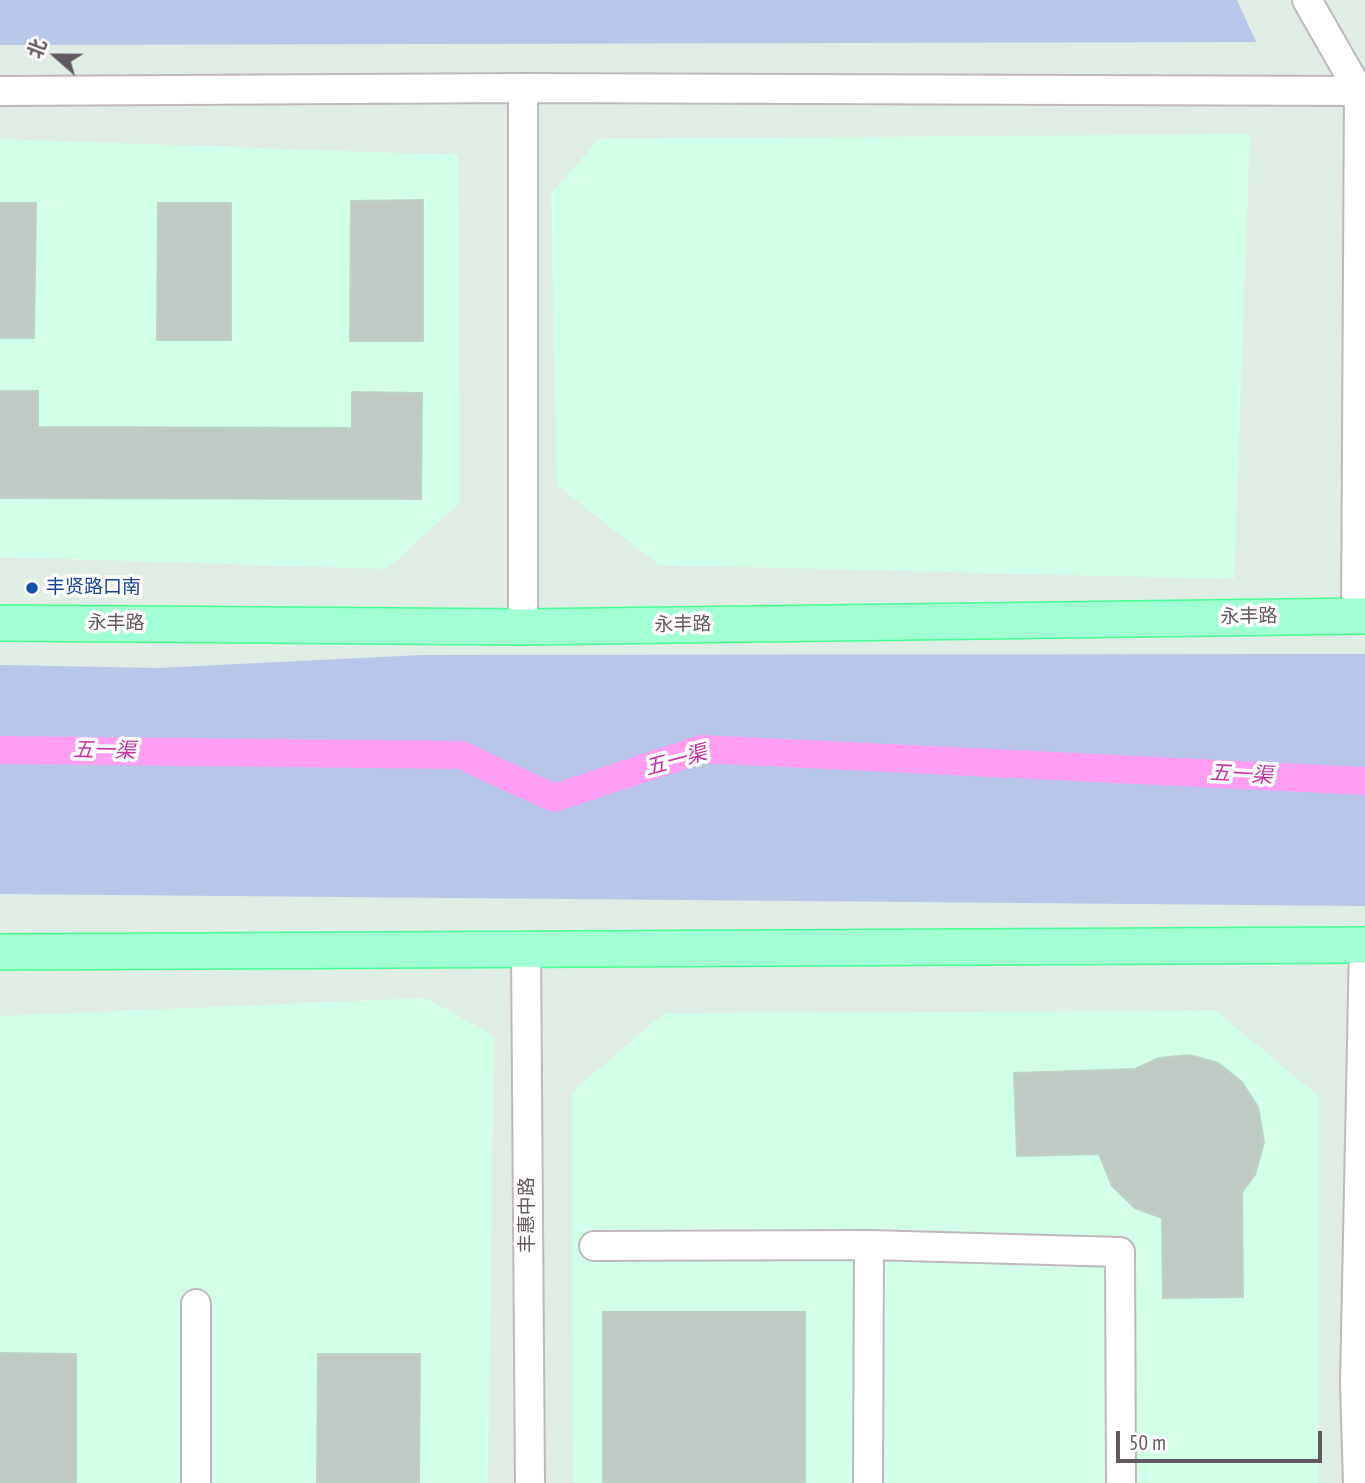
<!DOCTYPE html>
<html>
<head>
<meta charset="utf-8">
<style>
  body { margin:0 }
  #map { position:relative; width:1365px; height:1483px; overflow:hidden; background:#dfede5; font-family:"PT Sans Narrow","Noto Sans SC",sans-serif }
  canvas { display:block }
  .north { position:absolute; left:21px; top:21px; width:70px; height:70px; -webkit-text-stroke:5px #fff; paint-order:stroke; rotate:291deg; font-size:19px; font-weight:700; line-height:28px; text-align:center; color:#62585f }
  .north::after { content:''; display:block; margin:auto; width:24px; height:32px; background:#62585f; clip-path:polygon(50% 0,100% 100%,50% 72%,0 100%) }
  .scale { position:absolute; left:1116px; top:1431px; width:206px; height:32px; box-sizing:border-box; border:4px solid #62585f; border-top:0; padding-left:9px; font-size:21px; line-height:24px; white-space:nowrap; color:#62585f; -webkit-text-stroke:5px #fff; paint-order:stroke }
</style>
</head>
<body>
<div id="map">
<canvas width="1365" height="1483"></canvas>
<div class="north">北</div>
<div class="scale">50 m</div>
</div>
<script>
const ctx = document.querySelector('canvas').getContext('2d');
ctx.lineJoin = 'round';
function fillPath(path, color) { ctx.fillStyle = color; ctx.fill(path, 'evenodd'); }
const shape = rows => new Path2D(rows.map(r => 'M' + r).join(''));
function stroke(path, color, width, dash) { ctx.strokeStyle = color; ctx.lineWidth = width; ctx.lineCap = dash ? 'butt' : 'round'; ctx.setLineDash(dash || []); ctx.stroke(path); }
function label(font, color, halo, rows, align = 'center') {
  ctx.font = font + ' "PT Sans Narrow","Noto Sans SC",sans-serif'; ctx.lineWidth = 7; ctx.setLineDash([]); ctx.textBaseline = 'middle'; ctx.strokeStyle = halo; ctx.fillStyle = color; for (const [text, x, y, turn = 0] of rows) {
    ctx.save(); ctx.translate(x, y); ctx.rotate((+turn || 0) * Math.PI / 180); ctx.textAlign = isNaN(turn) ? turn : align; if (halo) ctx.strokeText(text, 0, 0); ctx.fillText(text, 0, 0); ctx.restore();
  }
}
const commercial = shape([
  [1250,134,1234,579,659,565,557,485,551,194,599,139],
  [0,139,458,155,460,502,387,569,0,557],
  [425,998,494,1036,488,1483,0,1483,0,1016],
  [1216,1011,1319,1097,1319,1483,573,1483,572,1092,664,1013]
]);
const green = shape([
  [0,0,1237,0,1256,42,0,45],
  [1365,654,1365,906,0,894,0,665,158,668,421,655]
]);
const canal = shape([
  [0,750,461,755,554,798,702,749,1365,781]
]);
const building = shape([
  [423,200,423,341,350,341,351,201,423,200],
  [0,203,36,203,34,338,0,338,0,203],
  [158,203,231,203,231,340,157,340,158,203],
  [0,391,38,391,38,427,352,428,352,392,422,393,421,499,0,498,0,391],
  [1189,1055,1218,1063,1242,1082,1258,1107,1264,1142,1255,1175,1242,1192,1243,1297,1163,1298,1162,1218,1135,1208,1112,1186,1099,1154,1017,1156,1014,1073,1135,1069,1159,1058,1189,1055],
  [603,1312,805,1312,805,1483,603,1483,603,1312],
  [0,1353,76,1354,76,1483,0,1483,0,1353],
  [318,1354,420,1354,419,1483,317,1483,318,1354]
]);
const minor = shape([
  [1307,0,1359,91,1356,616],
  [0,91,523,88,1365,91],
  [523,627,523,88],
  [526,948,530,1483],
  [594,1246,869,1245,1120,1252,1121,1483],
  [196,1483,196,1304],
  [868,1483,869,1245],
  [1358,1483,1355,1383,1364,945]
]);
const major = shape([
  [0,623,523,627,1365,616],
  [0,952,1365,945]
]);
const markers = [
  [32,588,7,"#1a4fb4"]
];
const transitNames = [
  ["丰贤路口南",46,588]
];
const streetNames = [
  ["永丰路",1249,617,-1],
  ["永丰路",116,624],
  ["永丰路",683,625,-1],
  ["丰惠中路",528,1215,-90]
];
const waterNames = [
  ["五一渠",104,751,1],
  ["五一渠",676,761,-15],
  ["五一渠",1241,775,3]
];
fillPath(commercial, '#d2ffe7');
fillPath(green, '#b8c6e8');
stroke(canal, '#ff9df2', 28);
fillPath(building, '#becac3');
stroke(building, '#bcd2c5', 2);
stroke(minor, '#c0b7bd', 32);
stroke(major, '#46ff93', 38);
stroke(minor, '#fff', 28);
stroke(major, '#a2ffd4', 35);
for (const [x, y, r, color] of markers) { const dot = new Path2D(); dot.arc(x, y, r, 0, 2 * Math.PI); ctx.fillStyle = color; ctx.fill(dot); stroke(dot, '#fff', 2.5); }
label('19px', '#164399', '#fff', transitNames, 'left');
label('19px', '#62585f', '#fff', streetNames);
label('italic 21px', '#c531a5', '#fff', waterNames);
</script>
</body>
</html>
